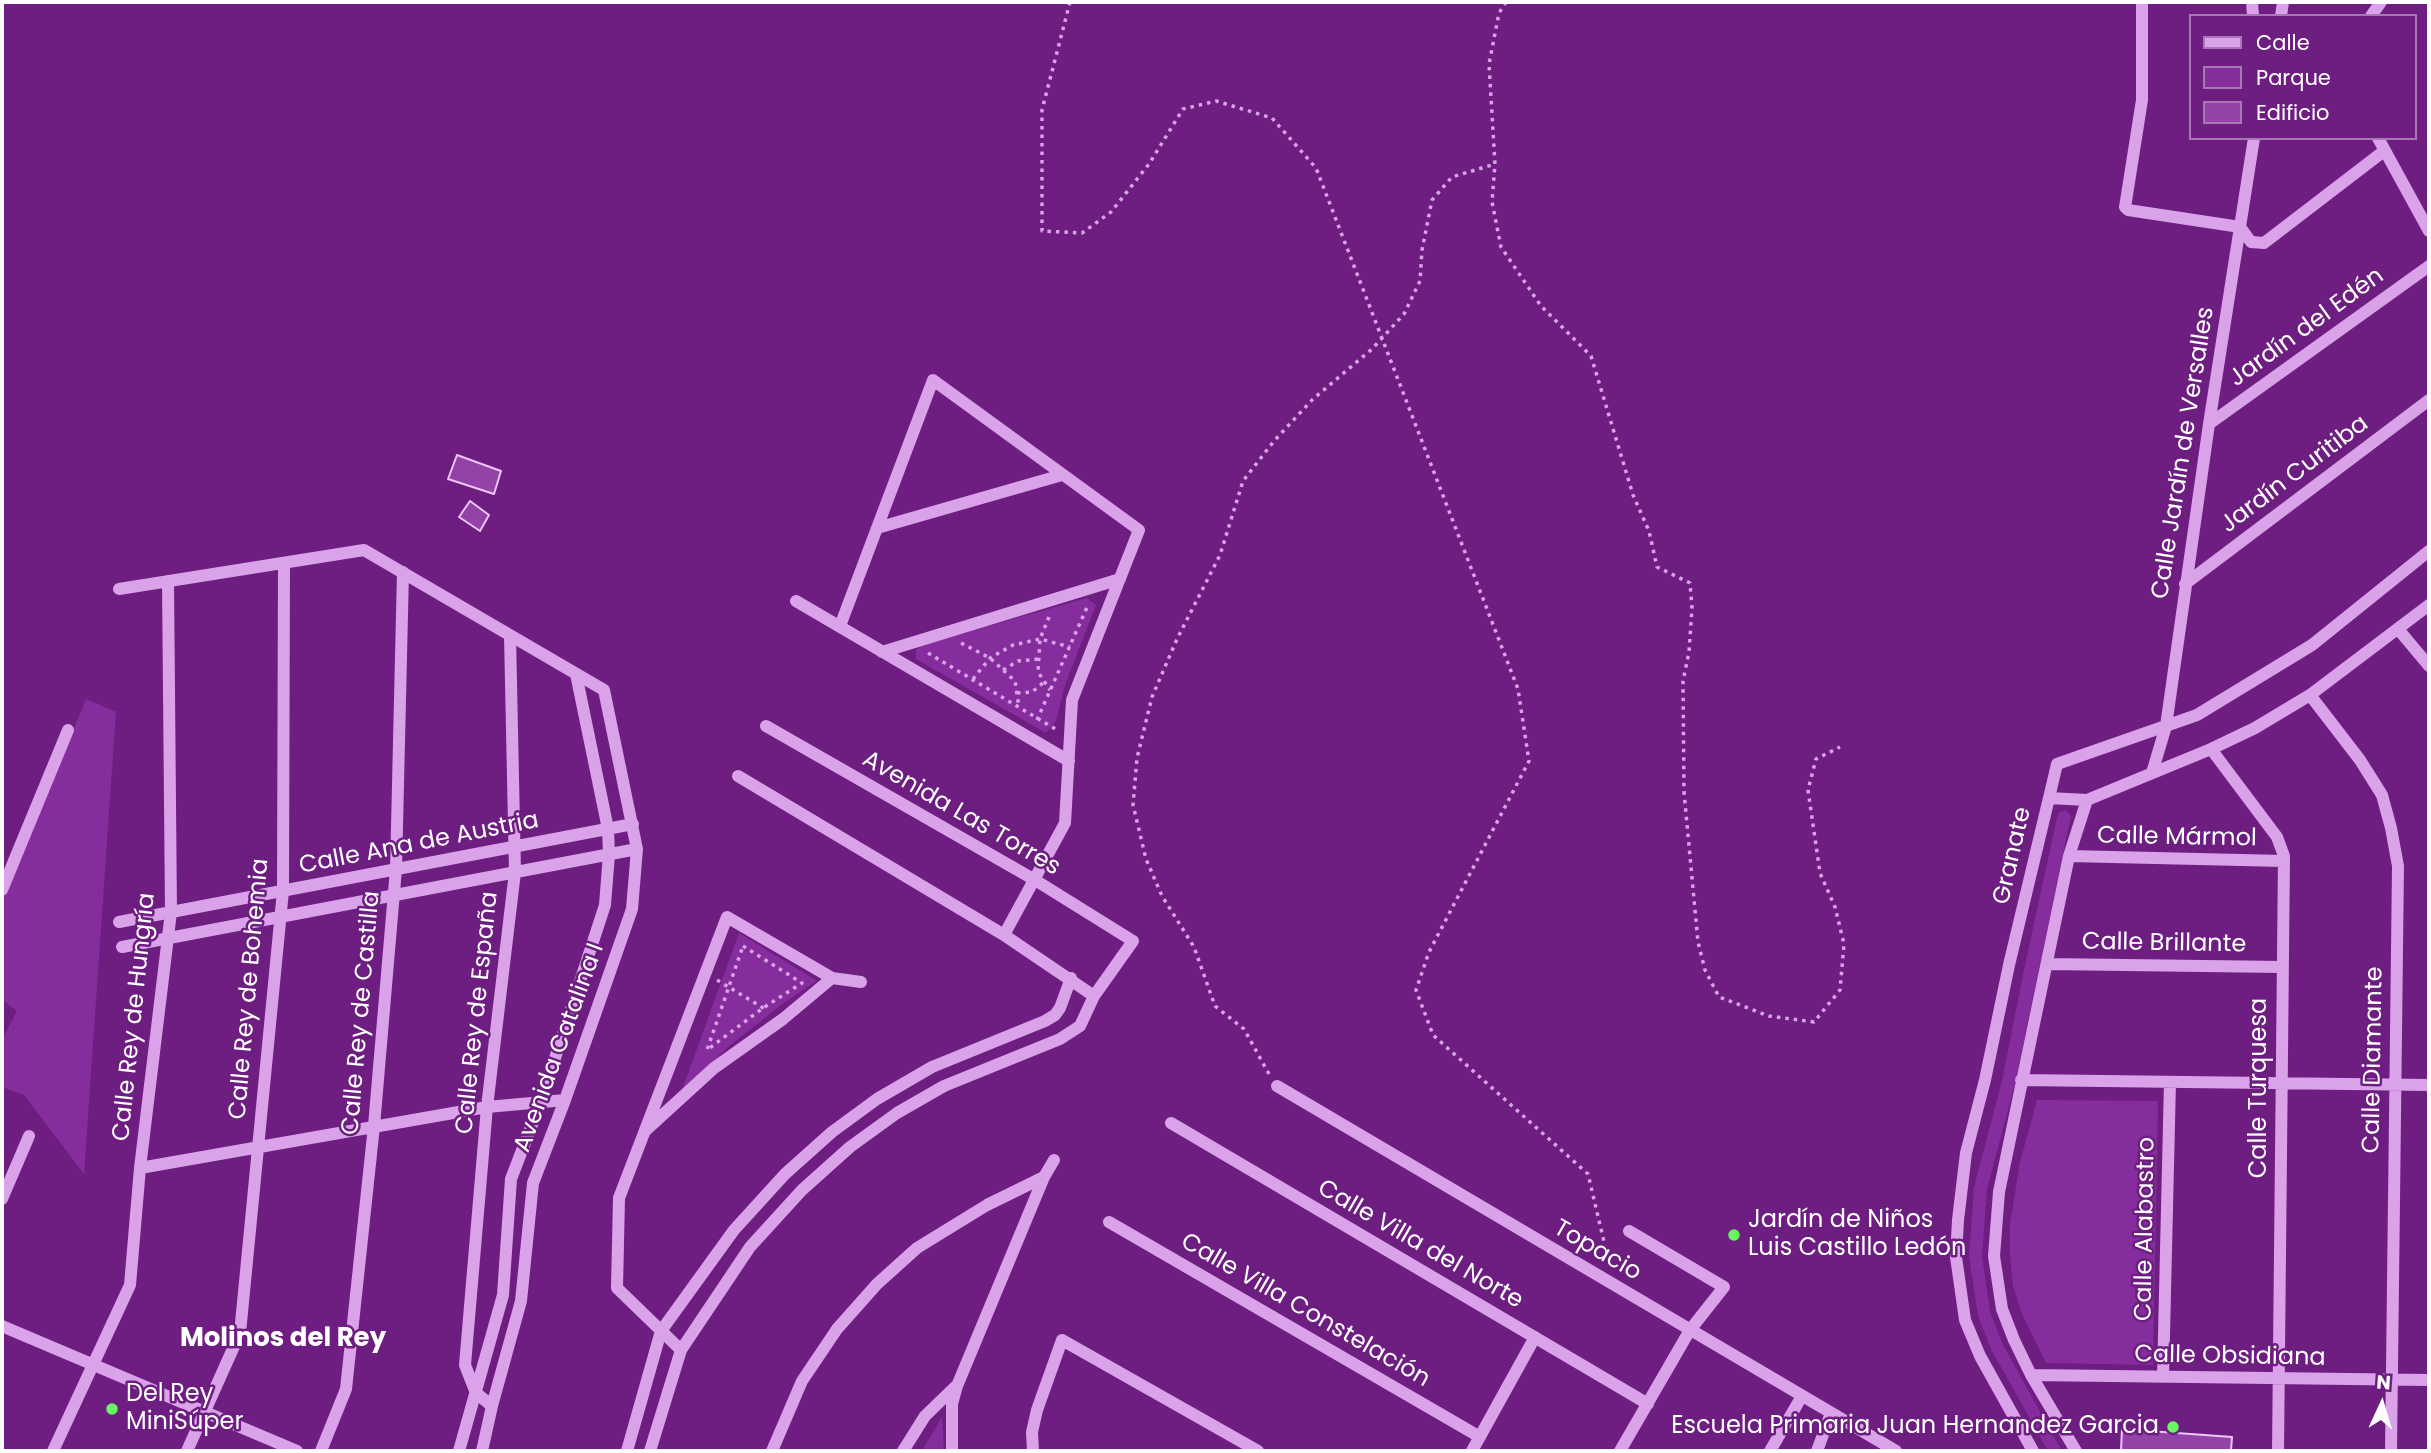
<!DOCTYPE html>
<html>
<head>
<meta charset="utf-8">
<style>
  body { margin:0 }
  #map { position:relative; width:2431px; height:1453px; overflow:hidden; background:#6d1e80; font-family:Poppins,sans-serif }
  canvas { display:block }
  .frame { position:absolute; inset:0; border:4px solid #fff; pointer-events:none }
  .legend { position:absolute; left:2189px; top:14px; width:228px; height:126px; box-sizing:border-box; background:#6d1e80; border:2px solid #a778b3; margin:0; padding:9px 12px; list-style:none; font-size:21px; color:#fff }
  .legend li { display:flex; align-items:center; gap:14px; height:35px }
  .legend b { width:35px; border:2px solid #a778b3 }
  .north { position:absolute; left:2347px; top:1369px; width:70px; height:70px; -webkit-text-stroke:5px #6d1e80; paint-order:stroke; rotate:4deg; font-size:19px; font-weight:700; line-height:28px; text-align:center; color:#fff }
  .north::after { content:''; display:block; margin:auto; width:24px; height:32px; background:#fff; clip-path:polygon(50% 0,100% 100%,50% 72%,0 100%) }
</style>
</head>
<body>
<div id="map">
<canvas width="2431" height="1453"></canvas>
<div class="frame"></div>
<ul class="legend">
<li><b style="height:9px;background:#daa2e9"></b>Calle</li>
<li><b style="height:19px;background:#852d9c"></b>Parque</li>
<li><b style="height:19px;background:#9342a8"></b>Edificio</li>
</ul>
<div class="north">N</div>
</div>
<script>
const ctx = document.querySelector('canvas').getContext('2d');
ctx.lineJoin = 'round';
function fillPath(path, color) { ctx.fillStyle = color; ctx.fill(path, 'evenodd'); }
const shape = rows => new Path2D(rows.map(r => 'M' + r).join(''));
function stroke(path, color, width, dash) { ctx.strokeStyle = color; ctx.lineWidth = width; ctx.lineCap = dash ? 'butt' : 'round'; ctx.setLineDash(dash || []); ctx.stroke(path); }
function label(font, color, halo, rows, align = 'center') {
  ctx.font = font + ' Poppins,sans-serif'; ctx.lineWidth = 5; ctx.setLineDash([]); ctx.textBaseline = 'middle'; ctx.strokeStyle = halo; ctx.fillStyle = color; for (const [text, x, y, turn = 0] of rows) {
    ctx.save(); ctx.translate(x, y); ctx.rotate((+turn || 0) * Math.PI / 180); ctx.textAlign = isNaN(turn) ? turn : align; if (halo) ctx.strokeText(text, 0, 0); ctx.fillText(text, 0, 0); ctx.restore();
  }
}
const green = shape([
  [1087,598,1096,605,1065,685,1056,721,1046,733,916,659,916,650,922,645],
  [86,699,116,712,84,1174,24,1095,2,1087,2,1040,17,1011,2,1000,2,903],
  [2066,810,2071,816,2015,1084,1987,1189,1982,1256,1990,1312,2003,1345,2062,1451,2048,1451,1992,1351,1978,1316,1969,1256,1974,1187,2002,1081,2025,965,2058,813],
  [739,933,817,981,785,1002,728,1047,682,1090],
  [2037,1100,2158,1101,2153,1365,2046,1363,2022,1314,2013,1286,2010,1257,2010,1224,2020,1162],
  [942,1417,944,1451,922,1451]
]);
const building = shape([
  [457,455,501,471,494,494,448,479,457,455],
  [470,501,489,515,480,531,459,517,470,501],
  [2122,1429,2232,1437,2231,1451,2121,1451,2122,1429]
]);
const path = shape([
  [1070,2,1042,110,1042,231,1082,233,1111,212,1149,164,1183,109,1216,101,1272,118,1316,168,1518,689,1529,761,1429,952,1416,990,1433,1035,1588,1174,1609,1263],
  [1506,2,1499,13,1489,64,1495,164,1492,202,1501,247,1541,306,1591,356,1633,495,1649,531,1657,567,1690,583,1692,608,1689,652,1683,681,1684,792,1698,942,1705,970,1719,997,1769,1016,1814,1022,1840,990,1844,944,1835,907,1820,873,1808,790,1816,759,1840,747],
  [1049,617,1040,639,1038,672,1050,690],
  [961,643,990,658,1015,681,1019,707],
  [928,653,1057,730],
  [1003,670,1018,661,1039,659],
  [973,679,990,658,1013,645,1040,639,1070,647],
  [1017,693,1032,692,1044,682],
  [1037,720,1088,605],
  [743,946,802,983,763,1008,707,1050,743,946],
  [717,980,765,1009],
  [1269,1074,1244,1029,1215,1006,1194,947,1162,896,1146,859,1133,805,1137,758,1152,697,1177,639,1220,555,1243,481,1274,441,1313,399,1372,349,1404,314,1420,281,1422,250,1432,200,1452,177,1495,164]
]);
const minor = shape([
  [2142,2,2142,100,2126,201,2125,207,2128,210,2240,227,2251,242,2264,243,2384,151],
  [2252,2,2253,16],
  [2281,16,2283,2],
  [2371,16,2381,2],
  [2378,138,2429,231],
  [2209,424,2429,266],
  [877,528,1062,475],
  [2185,584,2429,400],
  [119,589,364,550,604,690,637,849,632,909,565,1100,533,1183,521,1301,492,1406,482,1451],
  [796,601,1069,761],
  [840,626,933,380,1139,530,1072,700,1065,823,1004,935],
  [2398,629,2429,666],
  [882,652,1120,579],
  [2310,695,2360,760,2382,795,2391,828,2398,866,2391,1451],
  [2211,749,2277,837,2284,856,2278,1451],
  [2152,773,2166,726,2209,424,2254,138],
  [738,776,1004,935,1094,996],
  [2049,798,2057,764,2197,715,2312,645,2429,551],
  [2087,800,2211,749,2255,728,2310,695,2429,605],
  [2069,856,2284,861],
  [2,890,68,730],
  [119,922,633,824],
  [122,947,637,849],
  [2047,964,2282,967],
  [832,978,861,982],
  [2021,1080,2429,1085],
  [1277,1086,1896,1451],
  [1171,1123,1648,1404],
  [645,1131,714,1068,783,1019,832,978,727,917,619,1198,617,1288,681,1350],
  [140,1168,487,1107,565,1100],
  [2,1199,29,1136],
  [1109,1222,1480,1437],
  [2,1326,297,1451],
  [2031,1375,2429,1380],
  [2163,1377,2170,1082],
  [492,1406,476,1393,465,1365,487,1107,515,872,510,635],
  [53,1451,130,1285,140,1168,171,912,168,581],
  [187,1451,240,1333,283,891,284,563],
  [321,1451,346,1389,374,1126,396,869,403,572],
  [459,1451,503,1295,511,1179,541,1101,605,905,609,854,608,829,576,674],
  [627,1451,661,1331,734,1230,785,1174,832,1132,877,1099,932,1067,1045,1021,1055,1015,1060,1008,1071,978],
  [650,1451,681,1350,750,1247,802,1190,850,1147,897,1113,944,1086,1060,1039,1080,1026,1094,996,1133,941,1035,880,766,726],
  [772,1451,802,1381,837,1329,877,1284,917,1248,987,1205,1044,1177],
  [903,1451,925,1416,955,1387],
  [952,1451,952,1404,957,1386,1044,1177,1054,1160],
  [1033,1451,1032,1432,1037,1410,1062,1340,1258,1451],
  [1472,1451,1535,1337],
  [1620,1451,1690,1330,1724,1287,1629,1231],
  [1770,1451,1802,1396],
  [1817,1451,1831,1413],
  [2033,1451,1980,1356,1965,1320,1956,1257,1958,1220,1966,1153,1985,1080,2009,965,2049,798,2087,800,2069,856,1999,1192,1994,1256,2002,1309,2014,1340,2031,1375,2076,1451]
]);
const markers = [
  [1734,1235,7,"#67f860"],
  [112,1409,7,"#67f860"],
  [2173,1427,7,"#67f860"]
];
const streetNames = [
  ["Jardín del Edén",2307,328,-36],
  ["Calle Jardín de Versalles",2184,453,-81],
  ["Jardín Curitiba",2295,475,-37],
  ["Avenida Las Torres",961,814,30],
  ["Calle Mármol",2177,838,1],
  ["Calle Ana de Austria",419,844,-11],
  ["Granate",2013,856,-77],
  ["Calle Brillante",2164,944,1],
  ["Calle Rey de Bohemia",250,989,-85],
  ["Calle Rey de Castilla",362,1013,-85],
  ["Calle Rey de España",478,1013,-84],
  ["Calle Rey de Hungría",135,1017,-84],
  ["Avenida Catalina I",560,1048,-70],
  ["Calle Diamante",2374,1060,-89],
  ["Calle Turquesa",2260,1088,-90],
  ["Calle Alabastro",2146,1229,-89],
  ["Calle Villa del Norte",1420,1245,30],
  ["Topacio",1597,1251,30],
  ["Calle Villa Constelación",1305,1311,30],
  ["Calle Obsidiana",2230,1357,1]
];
const poiNames = [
  ["Jardín de Niños",1748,1221],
  ["Luis Castillo Ledón",1748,1249],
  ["Del Rey",126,1395],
  ["MiniSúper",126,1423],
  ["Escuela Primaria Juan Hernandez Garcia",2159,1427,"right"]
];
const neighbourhoodNames = [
  ["Molinos del Rey",283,1339]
];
fillPath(green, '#852d9c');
fillPath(building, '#9342a8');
stroke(building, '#edc6f7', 2);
stroke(path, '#daa2e9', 3.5, [3.5, 5]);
stroke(minor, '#daa2e9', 12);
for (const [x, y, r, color] of markers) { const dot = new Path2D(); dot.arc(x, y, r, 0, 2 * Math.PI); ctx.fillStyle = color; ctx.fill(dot); stroke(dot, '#6d1e80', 2.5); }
label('24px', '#fff', '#6d1e80', streetNames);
label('24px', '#fff', '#6d1e80', poiNames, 'left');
label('bold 26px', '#fff', '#6d1e80', neighbourhoodNames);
</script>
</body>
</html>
